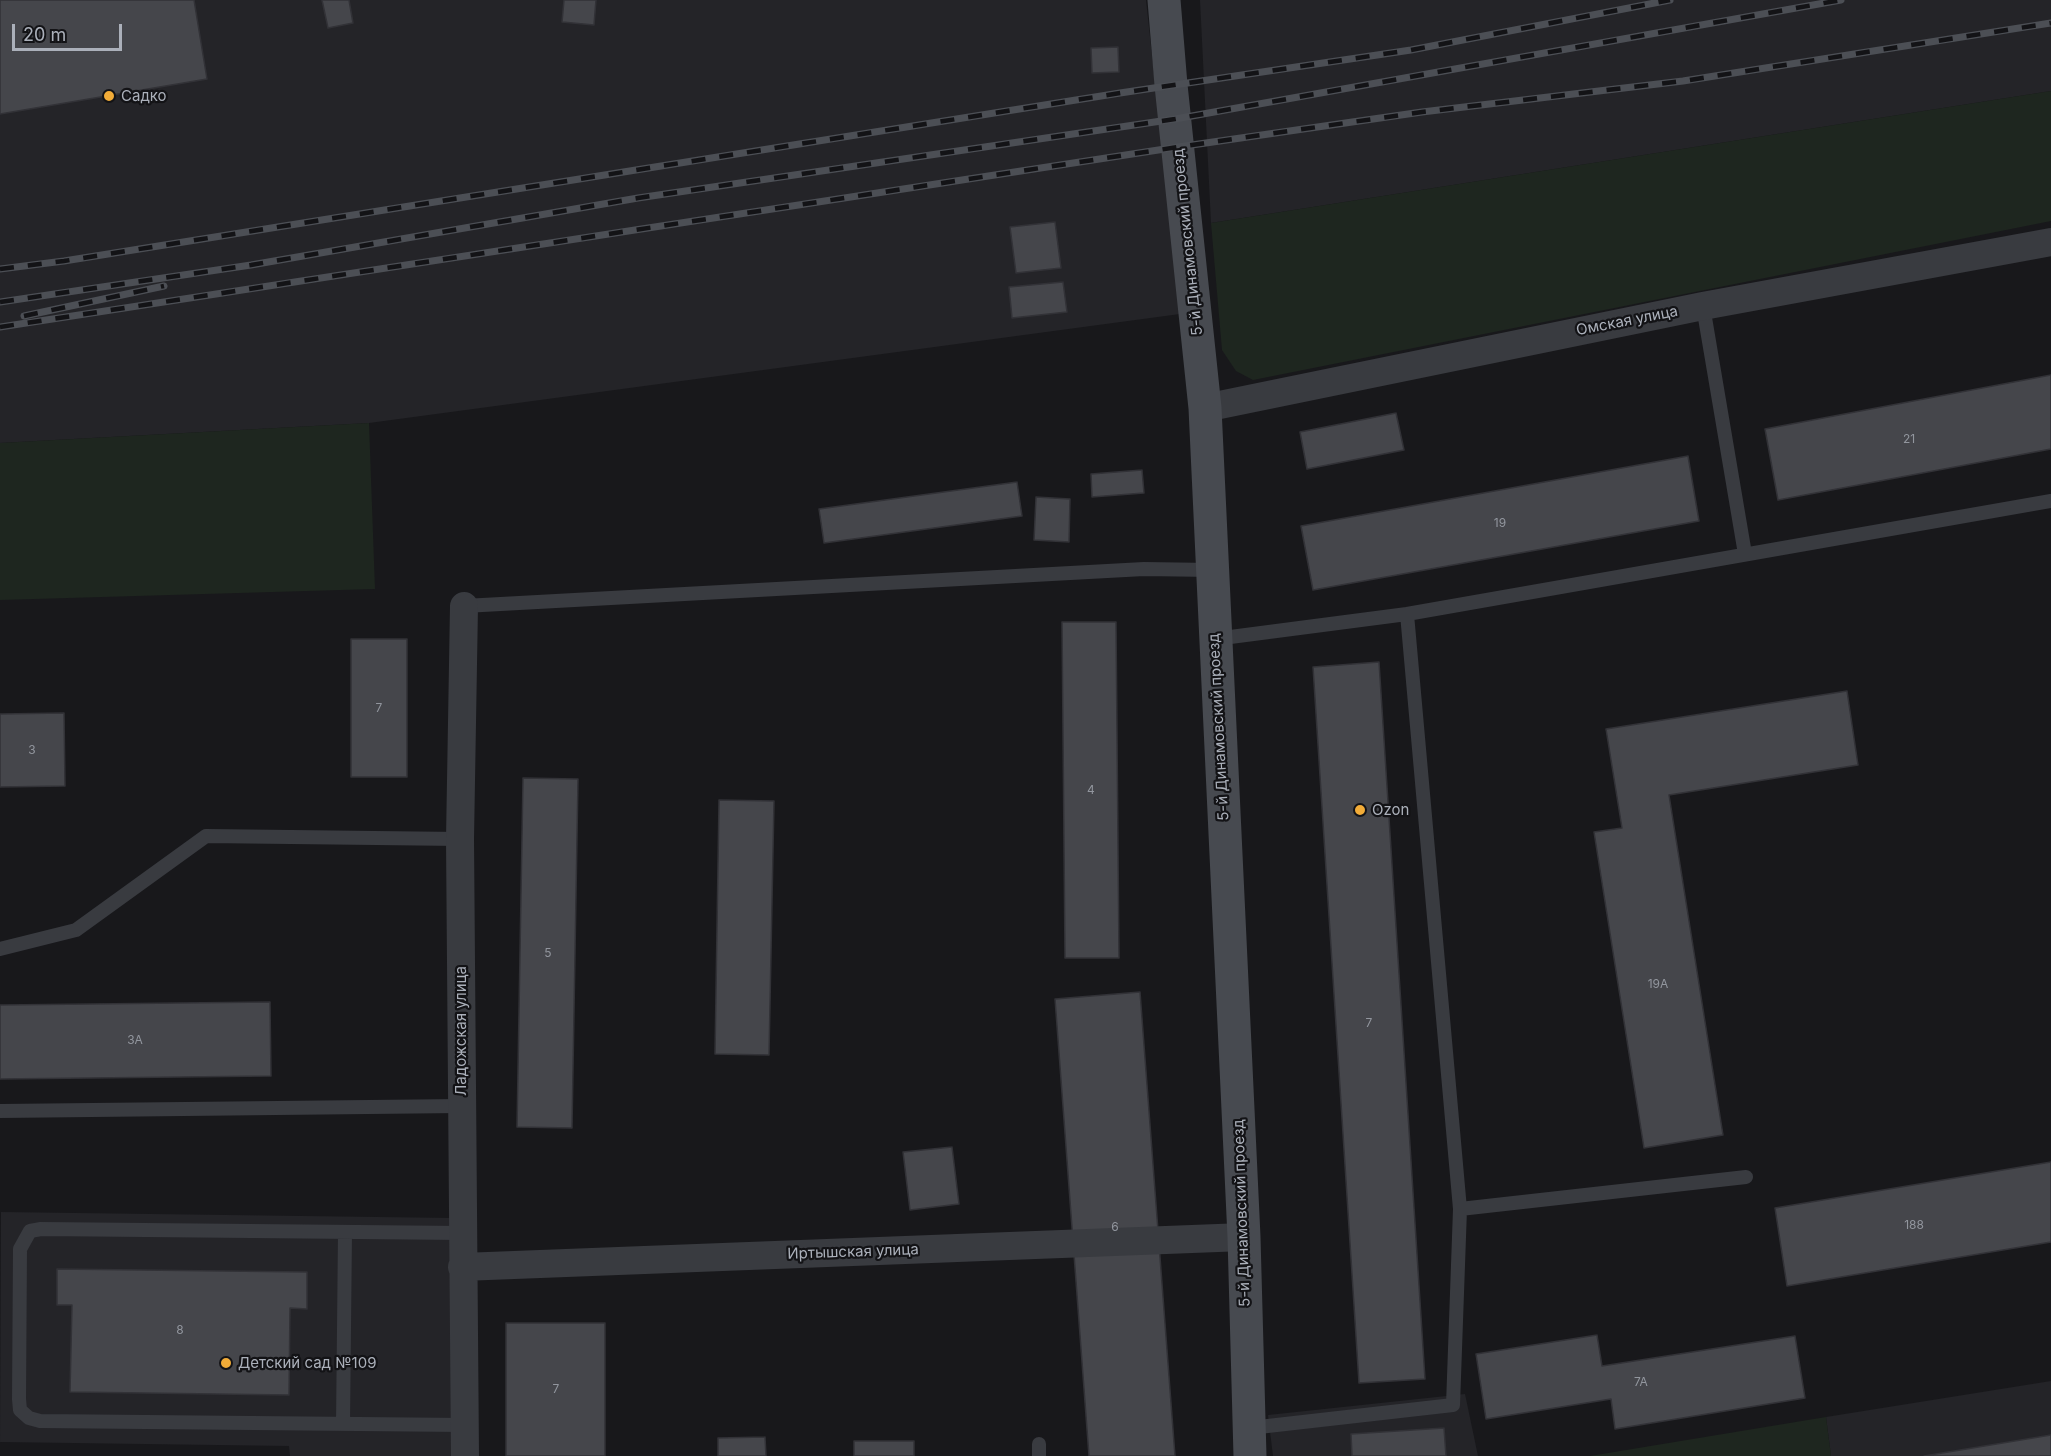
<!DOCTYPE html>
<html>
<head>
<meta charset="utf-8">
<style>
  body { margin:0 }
  #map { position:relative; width:2051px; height:1456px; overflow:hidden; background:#18181b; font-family:Inter,sans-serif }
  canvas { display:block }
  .scale { position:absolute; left:12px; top:24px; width:110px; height:27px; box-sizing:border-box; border:3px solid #abb0ba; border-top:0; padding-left:8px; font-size:18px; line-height:21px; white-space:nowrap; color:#abb0ba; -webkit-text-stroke:4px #131316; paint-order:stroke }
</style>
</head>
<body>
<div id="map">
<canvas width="2051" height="1456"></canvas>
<div class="scale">20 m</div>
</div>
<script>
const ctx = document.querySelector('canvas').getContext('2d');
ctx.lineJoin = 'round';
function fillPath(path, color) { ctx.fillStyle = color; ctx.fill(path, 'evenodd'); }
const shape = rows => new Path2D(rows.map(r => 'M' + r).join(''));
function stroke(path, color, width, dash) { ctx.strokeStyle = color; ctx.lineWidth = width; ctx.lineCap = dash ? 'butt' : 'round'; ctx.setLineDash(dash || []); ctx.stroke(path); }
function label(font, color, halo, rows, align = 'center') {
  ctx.font = font + ' Inter,sans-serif'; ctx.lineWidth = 4.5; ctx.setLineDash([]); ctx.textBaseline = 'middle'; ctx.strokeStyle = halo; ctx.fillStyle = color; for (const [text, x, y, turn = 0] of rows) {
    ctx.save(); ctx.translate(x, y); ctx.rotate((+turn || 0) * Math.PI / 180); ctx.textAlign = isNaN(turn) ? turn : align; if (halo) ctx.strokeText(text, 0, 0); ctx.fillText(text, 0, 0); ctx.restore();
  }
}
const built = shape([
  [0,0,1146,0,1180,314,369,423,0,443],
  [1200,0,2051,0,2051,91,1211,223],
  [1,1212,453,1218,451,1456,290,1456,289,1446,0,1442],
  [2051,1381,2051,1456,1831,1456,1826,1417],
  [1465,1394,1478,1456,1273,1456,1268,1415]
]);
const green = shape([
  [2051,91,2051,221,1253,380,1236,371,1222,350,1211,223],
  [369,423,375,589,0,600,0,443],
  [1826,1417,1831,1456,1590,1456]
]);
const building = shape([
  [0,0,194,0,207,79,0,114,0,0],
  [322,0,349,0,353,23,328,28,322,0],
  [564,0,596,0,594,25,562,22,564,0],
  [1118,47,1119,72,1092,73,1091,48,1118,47],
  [1055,222,1061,268,1016,273,1010,227,1055,222],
  [1063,282,1067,312,1012,318,1009,287,1063,282],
  [2051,375,2051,449,1778,500,1765,429,2051,375],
  [1396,413,1404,450,1307,469,1300,432,1396,413],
  [1688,456,1699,521,1313,590,1301,526,1688,456],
  [1142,470,1144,493,1092,497,1091,474,1142,470],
  [1017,482,1022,516,824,543,819,509,1017,482],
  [1036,497,1070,499,1069,542,1034,540,1036,497],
  [1062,622,1116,622,1119,958,1065,958,1062,622],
  [351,639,407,639,407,777,351,777,351,639],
  [1379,662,1425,1379,1359,1383,1313,667,1379,662],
  [1847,691,1858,765,1669,795,1723,1135,1644,1148,1594,832,1622,828,1606,729,1847,691],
  [64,713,65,786,0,787,0,714,64,713],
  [523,778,578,779,572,1128,517,1127,523,778],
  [719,800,774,801,769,1055,715,1054,719,800],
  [1140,992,1175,1456,1089,1456,1055,999,1140,992],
  [270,1002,271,1076,0,1079,0,1005,270,1002],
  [952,1147,959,1204,910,1210,903,1152,952,1147],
  [2051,1162,2051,1242,1787,1286,1775,1208,2051,1162],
  [57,1269,307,1272,307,1309,290,1308,289,1395,70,1392,72,1305,57,1305,57,1269],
  [506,1323,605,1323,605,1456,506,1456,506,1323],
  [1597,1335,1602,1366,1795,1336,1805,1398,1615,1429,1611,1399,1486,1419,1476,1354,1597,1335],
  [1444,1428,1446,1456,1352,1456,1351,1434,1444,1428],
  [2051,1435,2051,1456,1924,1456,2051,1435],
  [765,1437,766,1456,718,1456,718,1438,765,1437],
  [854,1441,914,1441,914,1456,854,1456,854,1441]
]);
const lane = shape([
  [1703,306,1745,554],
  [464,606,1144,569,1212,570],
  [1407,614,2051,501],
  [1215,639,1407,614,1460,1209],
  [0,949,76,930,206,836,460,839],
  [0,1111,461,1106],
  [462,1233,41,1229,30,1231,20,1249,19,1399,20,1410,29,1418,40,1421,464,1425],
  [343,1424,345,1232],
  [1250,1428,1453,1405,1460,1209,1746,1177],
  [1039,1444,1039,1456]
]);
const street = shape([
  [1205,408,1703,306,2051,242],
  [464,606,460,839,465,1456],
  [462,1267,1244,1237]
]);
const secondary = shape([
  [1164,0,1171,85,1205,408,1244,1237,1250,1456]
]);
const rail = shape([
  [0,269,64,261,1120,93,1411,50,1670,0],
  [0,302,251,265,638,198,1175,119,1841,0],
  [24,316,164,286],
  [0,327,1178,147,1422,112,1683,81,2051,23]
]);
const markers = [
  [109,96,6,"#f2ac38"],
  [1360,810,6,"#f2ac38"],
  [226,1363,6,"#f2ac38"]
];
const numberNames = [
  ["21",1909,439],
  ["19",1500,523],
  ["7",379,708],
  ["3",32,750],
  ["4",1091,790],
  ["5",548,953],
  ["19А",1658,984],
  ["7",1369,1023],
  ["3А",135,1040],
  ["188",1914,1225],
  ["6",1115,1227],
  ["8",180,1330],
  ["7А",1641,1382],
  ["7",556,1389]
];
const poiNames = [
  ["Садко",121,96],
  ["Ozon",1372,810],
  ["Детский сад №109",238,1363]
];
const streetNames = [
  ["5-й Динамовский проезд",1188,242,-96],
  ["Омская улица",1627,321,-11],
  ["5-й Динамовский проезд",1219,727,-93],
  ["Ладожская улица",461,1031,-90],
  ["5-й Динамовский проезд",1242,1213,-92],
  ["Иртышская улица",853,1252,-2]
];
fillPath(built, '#242428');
fillPath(green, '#1e261f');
fillPath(building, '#45464b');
stroke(building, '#323237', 1.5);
stroke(lane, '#393b40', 14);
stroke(street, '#393b40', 28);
stroke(secondary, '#474a50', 33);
stroke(rail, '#4c4f55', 7);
stroke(rail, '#131316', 4.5, [14]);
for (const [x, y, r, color] of markers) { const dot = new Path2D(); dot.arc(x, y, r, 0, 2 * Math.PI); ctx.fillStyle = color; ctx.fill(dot); stroke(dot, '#131316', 2); }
label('12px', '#92969e', null, numberNames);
label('15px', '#abb0ba', '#131316', poiNames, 'left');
label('15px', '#abb0ba', '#131316', streetNames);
</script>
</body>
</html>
